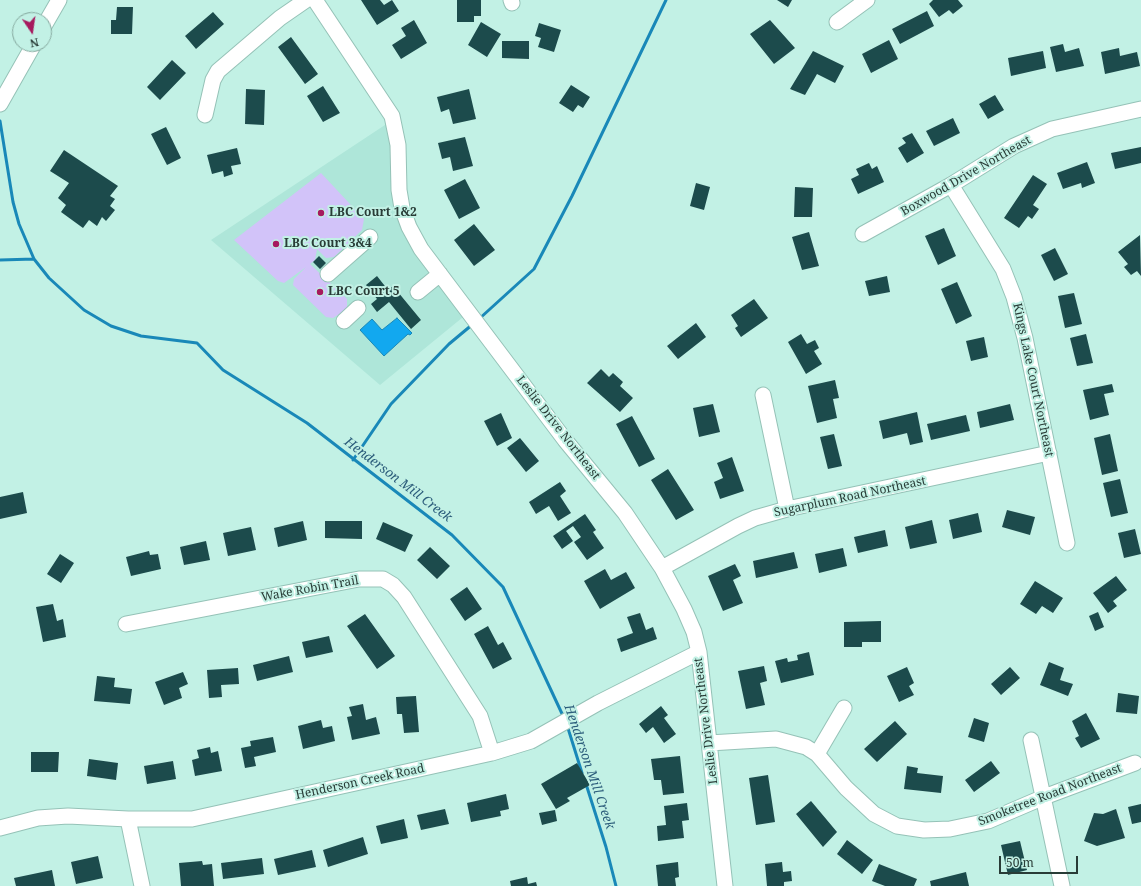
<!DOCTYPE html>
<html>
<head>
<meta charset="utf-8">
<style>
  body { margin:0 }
  #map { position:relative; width:1141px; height:886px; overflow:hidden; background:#c2f1e5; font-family:"Noto Serif",serif }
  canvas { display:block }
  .north { position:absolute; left:12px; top:12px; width:40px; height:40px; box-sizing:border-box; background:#c2f1e5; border:1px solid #85a99f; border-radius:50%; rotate:167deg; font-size:11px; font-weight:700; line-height:16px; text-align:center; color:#293c37 }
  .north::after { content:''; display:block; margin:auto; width:14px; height:18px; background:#a61a5e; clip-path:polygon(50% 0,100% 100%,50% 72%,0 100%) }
  .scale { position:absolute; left:999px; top:856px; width:79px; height:18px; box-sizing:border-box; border:2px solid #293c37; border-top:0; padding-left:5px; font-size:12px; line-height:14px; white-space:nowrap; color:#293c37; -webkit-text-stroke:3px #c2f1e5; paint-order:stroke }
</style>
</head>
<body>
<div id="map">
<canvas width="1141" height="886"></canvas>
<div class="north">N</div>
<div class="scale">50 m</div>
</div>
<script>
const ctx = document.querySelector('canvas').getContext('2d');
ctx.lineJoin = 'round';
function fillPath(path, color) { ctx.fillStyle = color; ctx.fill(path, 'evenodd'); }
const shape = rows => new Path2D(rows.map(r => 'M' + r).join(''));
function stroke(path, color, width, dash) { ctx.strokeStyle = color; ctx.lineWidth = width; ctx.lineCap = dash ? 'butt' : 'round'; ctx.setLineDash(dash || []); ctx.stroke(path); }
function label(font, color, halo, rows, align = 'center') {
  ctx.font = font + ' "Noto Serif",serif'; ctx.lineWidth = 4; ctx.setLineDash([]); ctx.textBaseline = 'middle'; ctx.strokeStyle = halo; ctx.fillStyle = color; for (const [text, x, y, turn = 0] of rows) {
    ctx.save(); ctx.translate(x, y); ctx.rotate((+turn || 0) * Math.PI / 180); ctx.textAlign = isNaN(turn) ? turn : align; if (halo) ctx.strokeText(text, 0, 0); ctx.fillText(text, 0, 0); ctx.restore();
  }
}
const built = shape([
  [391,121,405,225,468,313,380,385,211,240]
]);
const green = shape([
  [321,173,364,219,362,230,334,257,326,258,317,249,315,260,310,264,347,299,347,309,333,318,326,317,293,285,294,279,306,267,284,283,278,281,234,240]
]);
const water = shape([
  [397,318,412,333,410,335,408,334,384,356,360,330,372,319,382,330,397,318]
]);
const stream = shape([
  [0,121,13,202,19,224,34,259,49,278,84,310,111,326,141,336,197,343,223,370,307,423,452,535,503,587,564,718],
  [0,260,34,259],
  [479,319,534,269,572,196,666,0],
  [353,460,391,404,449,344,473,324],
  [567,725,582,773],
  [586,784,606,847,616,886]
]);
const building = shape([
  [361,0,380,0,384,5,392,0,399,11,377,25],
  [457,0,481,0,481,16,474,16,474,22,457,22],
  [777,0,792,0,788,7],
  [933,0,958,0,963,6,953,14,949,10,939,17,929,4],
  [117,7,133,7,132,34,111,34,111,20,116,20],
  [927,11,934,26,900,44,892,29],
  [213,12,224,24,196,49,185,36],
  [414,20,427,43,401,59,392,45,406,36,401,28],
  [770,20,795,48,774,64,750,34],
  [481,22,501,34,487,57,468,45],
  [539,23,561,30,554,52,538,47,541,38,535,36],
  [291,37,318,74,305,84,278,47],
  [889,40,898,59,871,73,862,54],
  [502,41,529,41,529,59,502,58],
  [1063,44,1065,52,1079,48,1084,66,1056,72,1050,47],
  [1119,48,1120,56,1137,52,1140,66,1105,74,1101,52],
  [813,51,844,66,835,83,817,74,805,95,790,89],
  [1043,51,1046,68,1011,76,1008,58],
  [172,60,186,73,160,100,147,87],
  [571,85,590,97,583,108,578,105,573,112,559,103],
  [323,86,340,113,323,122,307,96],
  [246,89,265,90,264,125,245,124],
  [469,89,476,119,453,124,449,109,441,112,437,97],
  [995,95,1004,110,988,119,979,104],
  [953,118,960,133,934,146,926,131],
  [166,127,181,158,167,165,151,134],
  [912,133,924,153,907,163,898,148,906,143,902,138],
  [465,137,473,166,453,171,450,157,442,159,438,143],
  [1141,147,1141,163,1115,169,1111,153],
  [237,148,241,164,231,166,233,174,224,177,223,171,212,174,207,155],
  [64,150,118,186,110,196,115,199,110,206,115,210,106,221,102,217,97,226,89,220,83,228,61,212,66,205,58,198,69,183,50,171],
  [1087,162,1095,183,1082,188,1081,183,1063,189,1057,173],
  [869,163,872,169,877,166,884,182,858,194,851,179,859,175,856,169],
  [1033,175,1047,184,1033,205,1039,209,1032,219,1028,216,1019,228,1004,218],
  [465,179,480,208,459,219,444,190],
  [696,183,710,187,704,210,690,206],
  [795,187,813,188,812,217,794,217],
  [474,224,495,250,474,266,454,240],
  [944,228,956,256,938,265,925,236],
  [809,232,819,266,802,270,792,237],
  [1140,235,1141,276,1137,271,1131,275,1124,267,1128,264,1118,252],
  [1055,248,1068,274,1054,281,1041,255],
  [319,256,326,263,320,269,313,262],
  [377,276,388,290,393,286,421,320,411,329,389,302,377,312,371,304,377,299,366,285],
  [887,276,890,292,869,296,865,281],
  [957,282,972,316,956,324,941,289],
  [1074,293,1082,324,1065,328,1058,296],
  [754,299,768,318,741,337,735,328,738,326,731,315],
  [696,323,706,337,678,359,667,346],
  [801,334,807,344,815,340,819,348,814,351,822,364,806,374,788,342],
  [1086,334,1093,363,1077,366,1070,338],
  [984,337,988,357,971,361,966,341],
  [601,369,609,377,613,373,623,382,620,386,633,398,620,412,587,383],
  [835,380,839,398,833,399,837,418,817,423,808,386],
  [1112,384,1114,392,1104,394,1109,415,1090,420,1083,390],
  [713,404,720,432,699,437,693,408],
  [1010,404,1014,420,980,428,977,412],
  [917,412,923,442,910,445,907,433,883,439,879,421],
  [501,413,512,438,497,446,484,421],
  [966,415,970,431,931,440,927,424],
  [632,416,655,459,639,467,616,424],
  [834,434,842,466,828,469,820,437],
  [1110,434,1118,471,1102,475,1094,438],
  [520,438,539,461,526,472,507,448],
  [732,457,744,491,720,499,714,482,723,478,717,463],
  [668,469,694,510,676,520,651,480],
  [1120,479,1128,513,1111,517,1103,483],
  [560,482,566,491,560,496,571,513,558,521,549,506,536,514,529,502],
  [23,492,27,513,0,519,0,497],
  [1007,510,1035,517,1030,535,1002,527],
  [978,513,982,532,953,539,949,520],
  [585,514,596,530,593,532,604,548,587,560,574,542,581,537,573,526,566,531,573,541,562,549,553,536],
  [932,520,937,543,910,549,905,527],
  [303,521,307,540,278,547,274,528],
  [325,521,362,521,362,539,325,538],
  [383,522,413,535,405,552,376,539],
  [251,527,256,550,228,556,223,533],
  [1135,529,1141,554,1124,558,1118,533],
  [885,530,888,546,858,553,854,537],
  [206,541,210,560,184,565,180,547],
  [430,547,450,566,437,579,417,560],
  [843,548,847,566,819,573,815,554],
  [149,551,150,555,158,554,161,569,131,576,126,557],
  [794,552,798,568,756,578,753,561],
  [60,554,74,563,61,583,47,574],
  [735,564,741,576,733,580,743,603,723,611,708,576],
  [605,569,611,580,626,572,635,588,600,609,584,581],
  [1116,576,1127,590,1113,601,1117,606,1108,613,1093,593],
  [1035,581,1063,598,1053,613,1042,606,1036,614,1020,604],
  [467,587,482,609,465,621,450,599],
  [53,604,57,621,63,619,66,637,43,642,36,607],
  [1098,612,1104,627,1095,631,1089,616],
  [640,613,646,630,653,627,657,639,621,652,617,639,633,633,627,617],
  [365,614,395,656,377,669,347,626],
  [881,621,881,642,862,642,862,647,844,647,844,622],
  [488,626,498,645,503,642,512,659,493,669,474,634],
  [329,636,333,652,306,658,302,642],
  [809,652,814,675,781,683,775,661,787,658,788,662,798,660,797,655],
  [289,656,293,672,257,681,253,665],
  [1049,662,1064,668,1060,680,1073,684,1068,696,1040,685],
  [764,666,767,681,760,683,765,705,746,709,738,671],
  [907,667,914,683,909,686,914,695,899,702,887,676],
  [1010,667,1020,678,1001,695,991,684],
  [238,668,239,684,221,685,222,697,209,698,207,670],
  [183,672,188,684,179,688,182,698,164,705,155,682],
  [97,676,115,678,114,687,132,689,130,704,94,701],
  [1118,693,1139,696,1137,714,1116,712],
  [416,696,419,732,404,733,402,714,397,714,396,697],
  [363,704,366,720,376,717,380,734,352,740,347,717,352,716,349,707],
  [661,706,668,715,664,718,676,734,664,743,653,727,646,733,639,724],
  [1086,713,1100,739,1081,748,1075,738,1079,736,1072,721],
  [974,718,989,723,984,742,968,737],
  [321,720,323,728,332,726,335,741,303,749,298,726],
  [895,721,907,734,877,762,864,749],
  [273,737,276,752,254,757,256,766,245,768,241,748,251,746,250,741],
  [210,747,211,753,218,751,222,771,195,776,192,760,199,758,197,750],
  [31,752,59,752,58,772,31,772],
  [680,756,684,793,663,795,661,780,654,780,651,759],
  [89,759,118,763,116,780,87,776],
  [173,761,176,779,147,784,144,766],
  [991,761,1000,773,974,792,965,780],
  [577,763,590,785,567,798,570,801,556,809,541,784],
  [907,766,918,768,917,773,943,776,941,793,904,789],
  [768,775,775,822,756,825,749,778],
  [506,794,509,809,500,811,501,816,471,822,467,803],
  [811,801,837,832,823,847,796,814],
  [687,803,689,820,682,821,684,838,658,841,657,826,666,825,664,806],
  [1141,804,1141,822,1132,824,1128,807],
  [445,809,449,824,421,830,417,815],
  [1116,809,1125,838,1097,846,1084,841,1094,813,1103,814],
  [555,810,557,821,542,825,539,813],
  [404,819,408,838,381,844,376,826],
  [363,837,368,854,328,867,323,850],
  [847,840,873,860,862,874,837,854],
  [1020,841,1027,870,1008,875,1001,845],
  [312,850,316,867,278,875,274,859],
  [98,856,103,878,76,884,71,862],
  [262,858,264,874,223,879,221,863],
  [202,861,203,865,212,864,214,886,181,886,179,863],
  [678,862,679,877,675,878,676,886,658,886,656,865],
  [782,862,783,872,791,871,792,881,784,882,784,886,767,886,765,864],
  [879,864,917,879,914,886,885,886,872,881],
  [52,870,55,886,16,886,14,878],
  [966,872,969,886,931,886,930,881],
  [527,877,528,884,536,882,537,886,511,886,510,881]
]);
const minor = shape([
  [315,0,392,116,398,145,399,190,402,208,409,227,421,249,565,440,625,513,662,568,684,609,694,632,699,652,725,886],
  [511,0,512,3],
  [837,22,867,0],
  [44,26,59,0],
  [0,104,34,44],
  [205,115,213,80,218,71,280,18,306,0],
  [951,185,1003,269,1014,297,1025,338,1067,543],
  [863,234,951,185,1014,146,1052,129,1141,109],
  [328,274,370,237],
  [418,292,440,274],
  [344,321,358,308],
  [763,395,787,509],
  [662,568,738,526,755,518,787,509,1049,453],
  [126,624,359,579,383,579,393,585,404,597,480,716,492,753],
  [1031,740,1062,886],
  [709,743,776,739,806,747,817,754,846,788,874,814,897,826,924,830,950,829,988,821,1044,797,1135,763],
  [817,754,844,708],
  [128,819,142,886],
  [0,828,38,818,68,816,128,819,192,819,492,753,531,741,598,703,699,652]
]);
const markers = [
  [321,213,4,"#a61a5e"],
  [276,244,4,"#a61a5e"],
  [320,292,4,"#a61a5e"]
];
const streetNames = [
  ["Boxwood Drive Northeast",966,176,-30],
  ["Kings Lake Court Northeast",1033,380,78],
  ["Leslie Drive Northeast",558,428,52],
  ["Sugarplum Road Northeast",850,497,-12],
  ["Wake Robin Trail",310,589,-10],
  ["Leslie Drive Northeast",706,721,-97],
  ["Henderson Creek Road",360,782,-12],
  ["Smoketree Road Northeast",1050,795,-21]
];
const poiNames = [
  ["LBC Court 1&2",329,213],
  ["LBC Court 3&4",284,244],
  ["LBC Court 5",328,292]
];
const waterNames = [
  ["Henderson Mill Creek",398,480,37],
  ["Henderson Mill Creek",589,767,71]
];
fillPath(built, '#aee6d9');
fillPath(green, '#d2c3f9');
fillPath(water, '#12a8ef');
stroke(water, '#1988b8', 1);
stroke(stream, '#1988b8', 3);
fillPath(building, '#1c4b4c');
stroke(minor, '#95c2b7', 17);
stroke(minor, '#fff', 15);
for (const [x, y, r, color] of markers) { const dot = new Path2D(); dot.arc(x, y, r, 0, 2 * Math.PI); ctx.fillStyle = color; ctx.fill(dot); stroke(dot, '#c2f1e5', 1.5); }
label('12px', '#293c37', '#c2f1e5', streetNames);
label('bold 12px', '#293c37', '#c2f1e5', poiNames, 'left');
label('italic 13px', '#2c5d7b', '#c2f1e5', waterNames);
</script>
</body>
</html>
